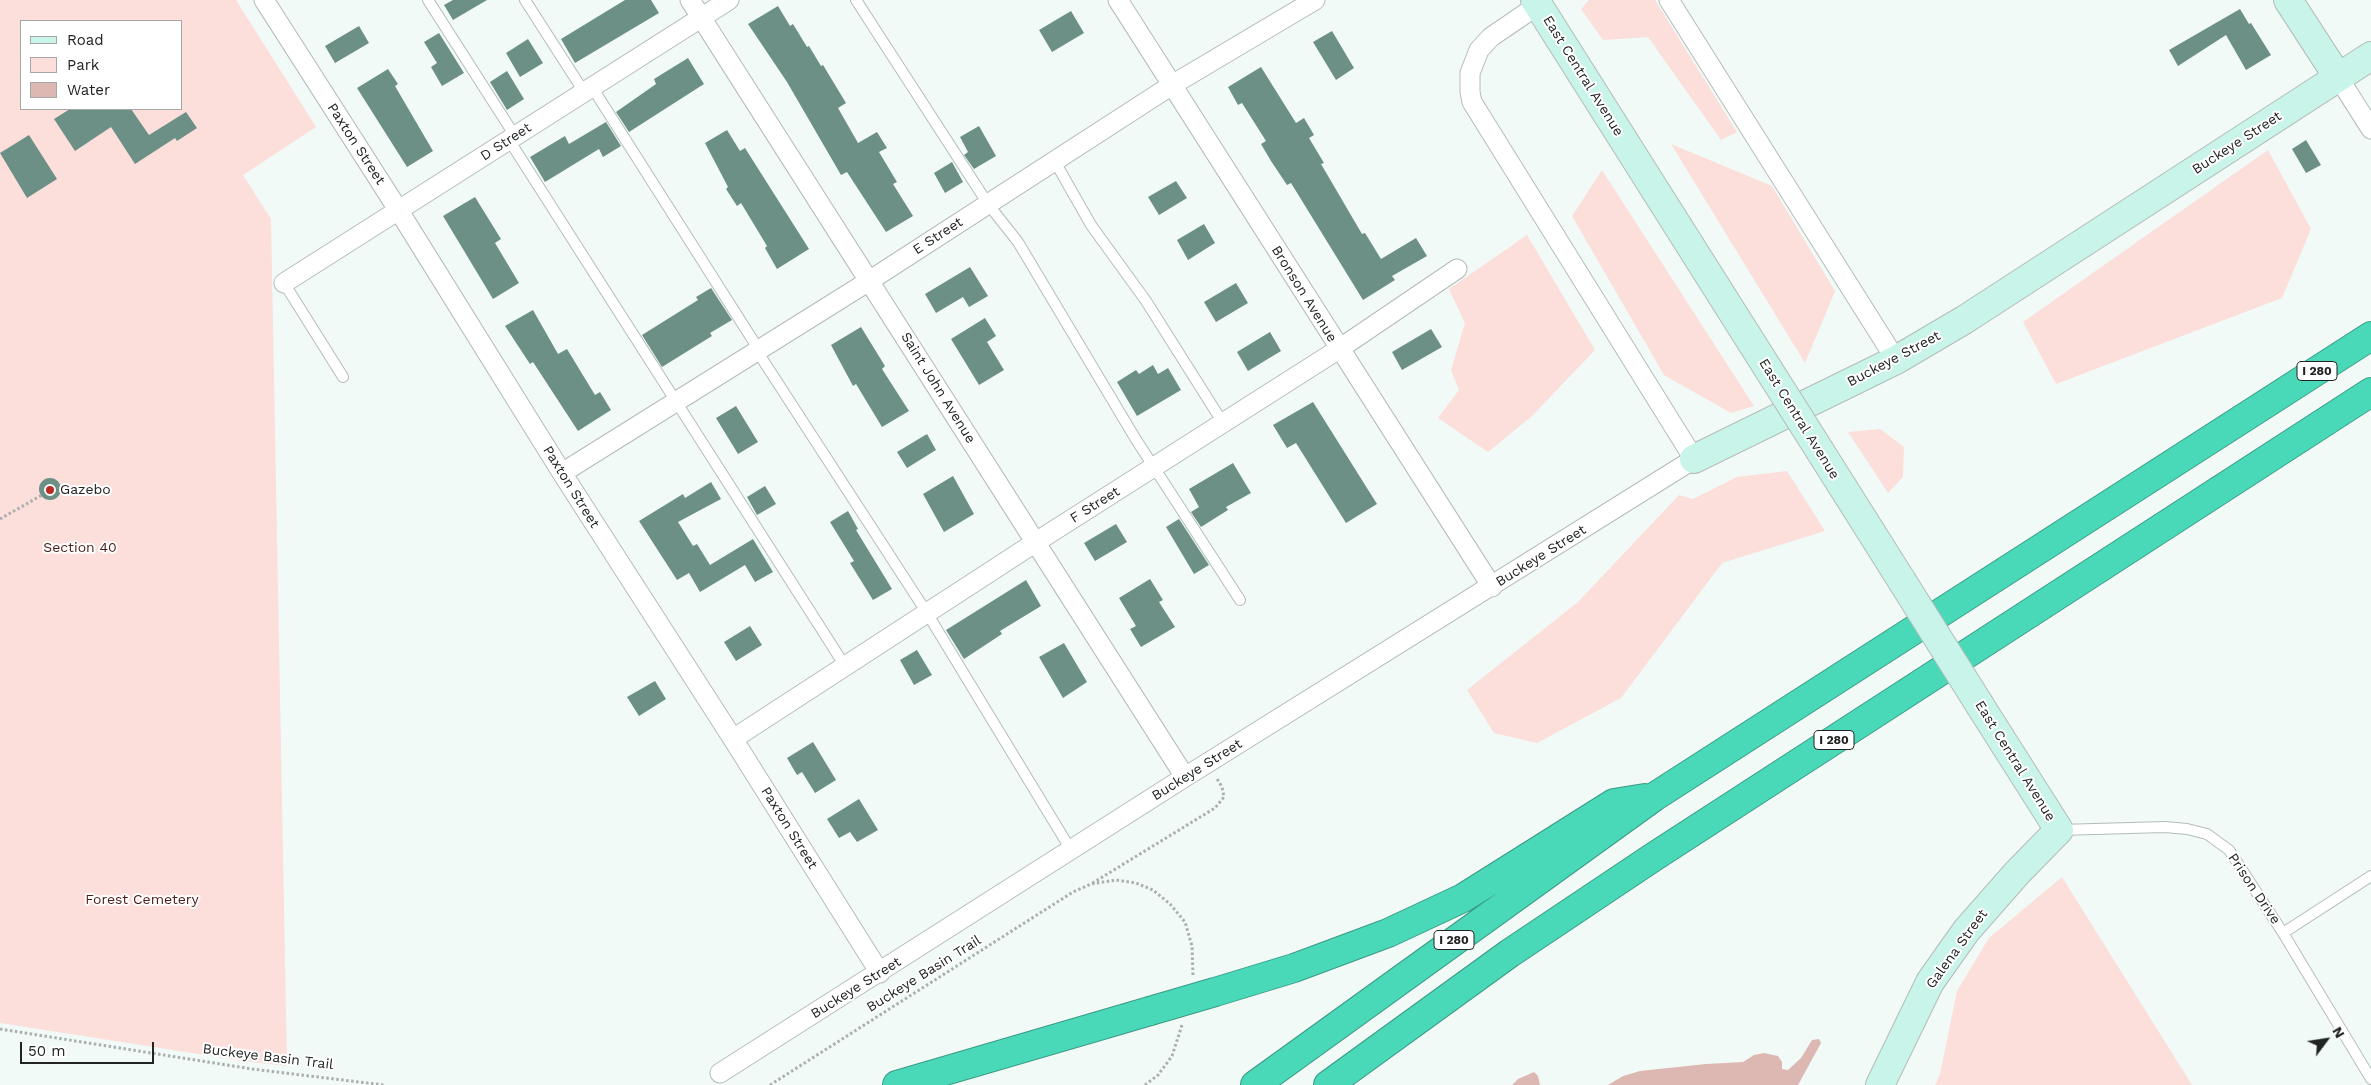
<!DOCTYPE html>
<html>
<head>
<meta charset="utf-8">
<style>
  body { margin:0 }
  #map { position:relative; width:2371px; height:1085px; overflow:hidden; background:#f1faf7; font-family:"Work Sans",sans-serif }
  canvas { display:block }
  .legend { position:absolute; left:20px; top:20px; width:162px; height:90px; box-sizing:border-box; background:#fff; border:1px solid #a6a7a7; margin:0; padding:6px 9px; list-style:none; font-size:15px; color:#212423 }
  .legend li { display:flex; align-items:center; gap:10px; height:25px }
  .legend b { width:25px; border:1px solid #a6a7a7 }
  .north { position:absolute; left:2301px; top:1015px; width:50px; height:50px; -webkit-text-stroke:4px #fff; paint-order:stroke; rotate:59deg; font-size:14px; font-weight:700; line-height:20px; text-align:center; color:#212423 }
  .north::after { content:''; display:block; margin:auto; width:18px; height:22px; background:#212423; clip-path:polygon(50% 0,100% 100%,50% 72%,0 100%) }
  .scale { position:absolute; left:20px; top:1042px; width:134px; height:22px; box-sizing:border-box; border:2px solid #212423; border-top:0; padding-left:6px; font-size:15px; line-height:18px; white-space:nowrap; color:#212423; -webkit-text-stroke:4px #fff; paint-order:stroke }
</style>
</head>
<body>
<div id="map">
<canvas width="2371" height="1085"></canvas>
<ul class="legend">
<li><b style="height:6px;background:#c8f4ea"></b>Road</li>
<li><b style="height:14px;background:#fcdeda"></b>Park</li>
<li><b style="height:14px;background:#ddb8b2"></b>Water</li>
</ul>
<div class="north">N</div>
<div class="scale">50 m</div>
</div>
<script>
const ctx = document.querySelector('canvas').getContext('2d');
ctx.lineJoin = 'round';
function fillPath(path, color) { ctx.fillStyle = color; ctx.fill(path, 'evenodd'); }
const shape = rows => new Path2D(rows.map(r => 'M' + r).join(''));
function stroke(path, color, width, dash) { ctx.strokeStyle = color; ctx.lineWidth = width; ctx.lineCap = dash ? 'butt' : 'round'; ctx.setLineDash(dash || []); ctx.stroke(path); }
function label(font, color, halo, rows, align = 'center') {
  ctx.font = font + ' "Work Sans",sans-serif'; ctx.lineWidth = 4; ctx.setLineDash([]); ctx.textBaseline = 'middle'; ctx.strokeStyle = halo; ctx.fillStyle = color; for (const [text, x, y, turn = 0] of rows) {
    ctx.save(); ctx.translate(x, y); ctx.rotate((+turn || 0) * Math.PI / 180); ctx.textAlign = isNaN(turn) ? turn : align; if (halo) ctx.strokeText(text, 0, 0); ctx.fillText(text, 0, 0); ctx.restore();
  }
}
const green = shape([
  [0,0,236,0,316,127,243,175,271,219,287,1066,243,1061,0,1023],
  [21,21,181,21,181,109,21,109],
  [1589,0,1655,0,1737,132,1721,140,1648,37,1603,40,1581,9],
  [1671,144,1772,186,1835,291,1805,363],
  [2268,150,2311,229,2282,298,2056,384,2023,322],
  [1602,170,1754,406,1731,413,1664,375,1572,216],
  [1527,235,1595,350,1532,416,1488,452,1438,418,1459,390,1451,370,1465,323,1449,289],
  [1880,429,1904,447,1903,477,1888,493,1848,432],
  [1787,471,1825,531,1722,563,1621,698,1537,743,1494,733,1467,690,1578,602,1679,495,1693,499,1737,477],
  [2062,877,2192,1085,1935,1085,1940,1074,1957,991,1989,938]
]);
const water = shape([
  [1819,1039,1821,1043,1798,1085,1608,1085,1623,1076,1640,1071,1706,1064,1743,1062,1754,1055,1764,1053,1778,1056,1782,1062,1782,1069,1788,1070,1801,1058,1812,1040],
  [1534,1072,1538,1076,1540,1085,1512,1085,1518,1079]
]);
const building = shape([
  [453,0,487,0,453,20,444,5],
  [625,0,651,0,659,13,575,63,561,39],
  [778,6,790,26,793,24,807,47,809,46,821,66,823,65,846,103,838,108,858,143,877,132,887,148,879,152,897,182,893,184,913,216,886,232,847,172,841,175,787,82,748,24],
  [2240,9,2249,24,2251,23,2271,55,2246,70,2226,35,2178,66,2169,50],
  [1071,11,1084,33,1052,52,1039,30],
  [359,26,369,43,335,63,325,46],
  [1332,31,1354,68,1336,80,1313,42],
  [439,33,464,73,442,86,431,67,437,63,424,42],
  [528,39,543,63,520,77,506,53],
  [688,58,704,84,629,132,616,112,656,84,654,79],
  [1261,67,1296,123,1304,118,1314,135,1309,138,1324,163,1321,164,1362,234,1365,233,1381,259,1416,238,1427,256,1392,276,1395,280,1363,300,1291,183,1287,185,1271,161,1261,144,1266,141,1242,103,1238,105,1228,87],
  [388,69,398,84,395,86,433,151,407,167,357,88],
  [507,71,524,99,507,110,490,82],
  [70,109,131,109,149,135,186,112,197,128,177,141,175,138,135,164,111,127,75,151,54,119],
  [606,122,621,146,603,157,599,149,545,182,530,157,565,136,569,144],
  [979,126,996,156,974,169,964,155,968,152,960,137],
  [727,130,740,151,745,148,809,249,777,269,765,248,767,246,741,203,737,206,726,189,728,187,705,143],
  [29,135,57,179,27,198,0,153],
  [2306,140,2321,165,2306,173,2292,149],
  [952,162,963,182,945,193,934,173],
  [1176,181,1187,198,1159,215,1148,197],
  [475,197,501,239,495,243,519,283,493,299,443,216],
  [1204,224,1215,243,1188,260,1177,240],
  [970,267,988,296,969,307,963,297,936,313,925,294],
  [1236,283,1248,303,1216,322,1204,302],
  [711,288,732,320,710,333,712,336,662,367,642,335,698,300,696,297],
  [533,310,558,354,567,349,595,395,600,392,611,410,578,431,533,362,530,364,505,326],
  [985,318,996,336,987,342,1004,370,979,385,951,339],
  [861,327,885,366,882,369,909,411,882,427,856,384,853,386,831,345],
  [1431,329,1442,347,1402,370,1392,352],
  [1270,332,1281,351,1248,371,1237,352],
  [1153,365,1158,374,1168,368,1181,390,1137,416,1117,382,1136,370,1139,374],
  [1313,402,1377,504,1346,523,1296,443,1287,448,1273,425],
  [736,406,758,442,738,454,716,418],
  [927,434,936,450,907,468,897,452],
  [1233,463,1251,493,1226,507,1228,510,1201,527,1191,512,1199,507,1189,489],
  [953,476,974,514,944,532,923,494],
  '39 489a11 11 0 1 1 22 0a11 11 0 1 1-22 0Z',
  [711,482,721,499,678,522,693,546,697,544,710,565,753,539,773,572,755,582,745,565,700,592,689,573,677,580,639,521,683,494,685,498],
  [765,486,776,504,757,515,747,497],
  [848,511,858,529,856,530,892,589,873,600,850,563,854,561,830,522],
  [1179,519,1209,565,1194,574,1166,527],
  [1116,524,1127,542,1095,561,1084,543],
  [1150,579,1163,600,1159,602,1175,627,1141,647,1130,629,1136,626,1119,598],
  [1026,580,1041,606,1000,631,1002,634,964,659,946,630],
  [750,626,762,645,736,661,724,642],
  [1064,643,1087,682,1063,698,1039,657],
  [917,650,932,675,914,685,900,660],
  [655,681,666,699,639,716,627,697],
  [813,742,836,780,815,793,802,772,797,775,787,758],
  [859,799,878,830,857,842,850,832,839,838,827,819]
]);
const path = shape([
  [0,519,42,495],
  [1193,975,1192,946,1185,922,1170,904,1153,890,1136,883,1116,880,1091,884,1215,808,1224,797,1222,787,1216,777],
  [0,1029,252,1069,384,1085],
  [770,1085,1073,892,1091,884],
  [1145,1085,1158,1075,1172,1056,1182,1025]
]);
const lane = shape([
  [428,0,515,136],
  [525,0,584,92],
  [856,0,988,204,1018,242,1135,438,1240,600],
  [592,87,759,350],
  [509,140,845,666],
  [1054,160,1091,225,1146,301,1223,423],
  [284,283,343,377],
  [757,351,927,613,1071,850],
  [2060,830,2165,827,2187,829,2207,834,2229,850,2283,933,2371,1079],
  [2283,933,2371,876]
]);
const street = shape([
  [264,0,399,211,562,473,733,739,880,973],
  [690,0,1185,777],
  [1118,0,1492,587],
  [1669,0,1896,360],
  [2338,77,2371,129],
  [284,283,729,0],
  [562,473,869,281,1172,85,1315,0],
  [733,739,1036,542,1339,349,1457,269],
  [720,1073,1185,777,1694,459,1472,102,1470,92,1470,73,1479,50,1491,37,1538,5]
]);
const secondary = shape([
  [1535,0,1784,394],
  [2288,0,2338,77],
  [1820,451,1902,581],
  [1694,459,1896,360,1964,320,2371,56],
  [1880,1085,1930,982,1966,931,2017,873,2059,830,1981,707]
]);
const highway = shape([
  [1215,992,1294,968,1388,933,1463,898,1614,803,1645,798],
  [897,1085,1150,1011],
  [1255,1085,1654,797,2371,336],
  [1328,1085,1510,953,1655,856,2371,392]
]);
const secondaryBridge = shape([
  [1784,394,1820,451],
  [1902,581,1981,707]
]);
const highwayBridge = shape([
  [1150,1011,1215,992]
]);
const markers = [
  [50,490,5,"#b82a20"]
];
const shields = [
  [2317,371,40],
  [1834,740,40],
  [1454,940,40]
];
const shieldNames = [
  ["I 280",2317,371],
  ["I 280",1834,740],
  ["I 280",1454,940]
];
const streetNames = [
  ["East Central Avenue",1583,76,58],
  ["D Street",506,142,-33],
  ["Buckeye Street",2237,143,-33],
  ["Paxton Street",356,144,57],
  ["E Street",938,236,-33],
  ["Bronson Avenue",1304,294,58],
  ["Buckeye Street",1894,359,-28],
  ["Saint John Avenue",938,388,58],
  ["East Central Avenue",1799,419,58],
  ["Paxton Street",571,487,58],
  ["F Street",1095,505,-32],
  ["Buckeye Street",1541,556,-32],
  ["East Central Avenue",2015,761,58],
  ["Buckeye Street",1197,770,-32],
  ["Paxton Street",789,828,58],
  ["Prison Drive",2254,889,56],
  ["Galena Street",1957,949,-54],
  ["Buckeye Basin Trail",924,974,-32],
  ["Buckeye Street",856,988,-32],
  ["Buckeye Basin Trail",268,1057,7]
];
const poiNames = [
  ["Gazebo",60,490]
];
const parkNames = [
  ["Section 40",80,548],
  ["Forest Cemetery",142,900]
];
fillPath(green, '#fcdeda');
fillPath(water, '#ddb8b2');
fillPath(building, '#6c9085');
stroke(lane, '#b4bcb9', 12);
stroke(street, '#b4bcb9', 21);
stroke(secondary, '#b4bcb9', 30);
stroke(highway, '#3b9a84', 30);
stroke(path, '#a9b0ae', 3, [2.5, 2.5]);
stroke(lane, '#fff', 10);
stroke(street, '#fff', 19);
stroke(secondary, '#c8f4ea', 28);
stroke(highway, '#49d9b8', 28);
stroke(secondaryBridge, '#b4bcb9', 30, []);
stroke(highwayBridge, '#3b9a84', 30, []);
stroke(secondaryBridge, '#c8f4ea', 28);
stroke(highwayBridge, '#49d9b8', 28);
for (const [x, y, r, color] of markers) { const dot = new Path2D(); dot.arc(x, y, r, 0, 2 * Math.PI); ctx.fillStyle = color; ctx.fill(dot); stroke(dot, '#fff', 2); }
for (const [x, y, w] of shields) { const box = new Path2D(); box.roundRect(x - w / 2, y - 9.5, w, 19, 4); ctx.fillStyle = '#fff'; ctx.fill(box); stroke(box, '#212423', 1); }
label('bold 12px', '#212423', null, shieldNames);
label('14px', '#212423', '#fff', streetNames);
label('14px', '#212423', '#fff', poiNames, 'left');
label('14px', '#4c1d17', '#fff', parkNames);
</script>
</body>
</html>
